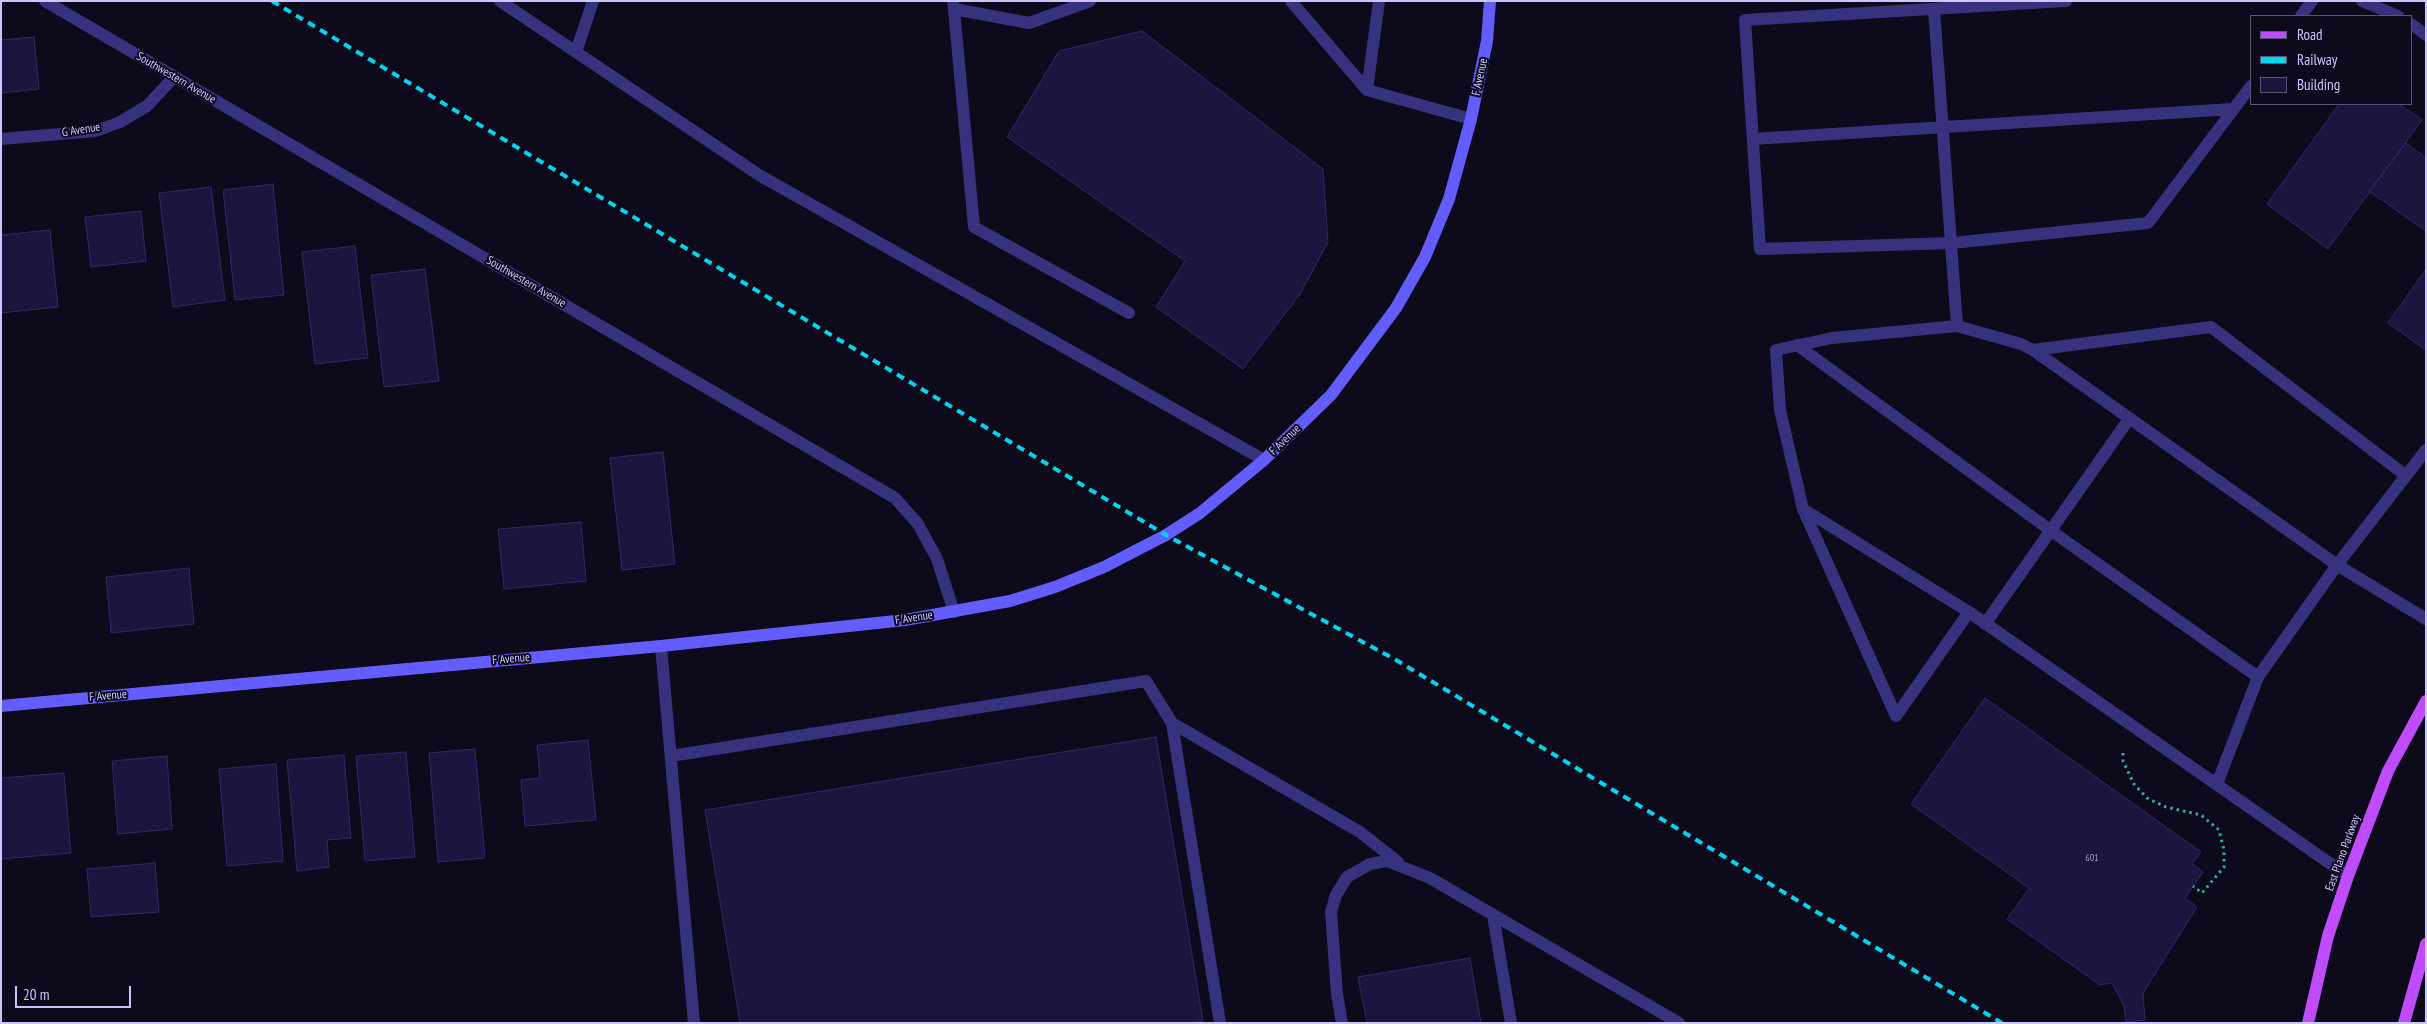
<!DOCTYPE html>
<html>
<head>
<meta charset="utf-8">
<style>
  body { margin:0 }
  #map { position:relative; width:2427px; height:1024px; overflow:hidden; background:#0d0a1c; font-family:"PT Sans Narrow",sans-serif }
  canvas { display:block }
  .frame { position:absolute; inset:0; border:2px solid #cdc5ff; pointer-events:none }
  .legend { position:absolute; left:2250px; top:15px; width:162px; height:90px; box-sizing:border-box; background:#0d0a1c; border:1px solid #5a5577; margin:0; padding:6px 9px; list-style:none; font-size:15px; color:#cdc5ff }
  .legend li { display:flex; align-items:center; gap:10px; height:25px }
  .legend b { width:25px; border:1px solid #5a5577 }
  .scale { position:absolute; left:15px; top:986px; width:116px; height:22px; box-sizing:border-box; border:2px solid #cdc5ff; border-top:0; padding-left:6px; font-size:15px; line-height:18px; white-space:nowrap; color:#cdc5ff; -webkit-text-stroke:4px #0d0a1c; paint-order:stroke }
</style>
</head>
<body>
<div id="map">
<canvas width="2427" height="1024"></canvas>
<div class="frame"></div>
<ul class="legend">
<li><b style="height:6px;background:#bf4cff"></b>Road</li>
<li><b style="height:6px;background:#00d5f0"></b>Railway</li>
<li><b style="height:14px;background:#1e153e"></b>Building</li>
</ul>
<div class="scale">20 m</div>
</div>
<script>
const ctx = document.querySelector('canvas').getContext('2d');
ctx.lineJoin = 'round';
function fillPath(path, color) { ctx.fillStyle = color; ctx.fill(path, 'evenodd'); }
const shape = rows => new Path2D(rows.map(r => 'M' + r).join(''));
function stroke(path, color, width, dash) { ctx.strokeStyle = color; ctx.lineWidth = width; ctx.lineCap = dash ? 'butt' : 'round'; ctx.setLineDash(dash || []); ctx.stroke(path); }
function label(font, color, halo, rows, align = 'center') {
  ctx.font = font + ' "PT Sans Narrow",sans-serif'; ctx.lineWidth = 4; ctx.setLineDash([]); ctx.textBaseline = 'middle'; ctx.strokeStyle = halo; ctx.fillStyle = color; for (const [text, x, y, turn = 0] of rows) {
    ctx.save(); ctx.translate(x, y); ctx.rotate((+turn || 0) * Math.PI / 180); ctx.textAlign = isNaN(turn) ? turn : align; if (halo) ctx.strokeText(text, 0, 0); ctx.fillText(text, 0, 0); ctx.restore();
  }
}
const building = shape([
  [1142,31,1323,169,1328,242,1300,294,1243,369,1156,307,1185,261,1007,137,1059,51,1142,31],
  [34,37,39,89,1,93,1,40,34,37],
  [2339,104,2399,104,2422,120,2328,249,2267,204,2339,104],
  [2406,143,2426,158,2426,231,2369,191,2406,143],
  [273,184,284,295,235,300,223,190,273,184],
  [211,187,225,300,173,307,159,193,211,187],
  [141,211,146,261,91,267,85,217,141,211],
  [50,230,58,307,1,313,1,235,50,230],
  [355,246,368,358,315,364,302,252,355,246],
  [425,269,439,381,384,387,371,275,425,269],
  [2426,269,2426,350,2388,323,2426,269],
  [663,452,675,564,622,570,610,458,663,452],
  [581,522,586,581,504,589,498,529,581,522],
  [189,568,194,624,111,633,106,577,189,568],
  [1985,698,2201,852,2192,864,2203,872,2185,898,2197,907,2143,993,2145,1020,2126,1022,2124,1006,2112,983,2100,985,2007,919,2029,888,1911,804,1985,698],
  [1156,737,1203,1021,1191,1023,740,1023,705,810,1156,737],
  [588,740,596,820,525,826,521,780,540,778,537,745,588,740],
  [475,749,485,858,438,862,429,753,475,749],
  [406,752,415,857,365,861,356,756,406,752],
  [344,755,351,838,327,840,329,867,297,871,287,760,344,755],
  [167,756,172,829,118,834,112,761,167,756],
  [276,764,283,861,227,866,219,769,276,764],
  [64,773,71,853,1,859,1,778,64,773],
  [155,863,159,912,91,917,87,869,155,863],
  [1470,958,1481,1023,1367,1023,1358,977,1470,958]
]);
const path = shape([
  [2123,753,2123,761,2134,784,2147,798,2166,807,2201,815,2219,830,2224,850,2224,867,2202,893,2193,886]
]);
const lane = shape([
  [500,1,759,175,1264,460],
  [1291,1,1367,90,1379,1],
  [2066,1,1745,20,1760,249,1952,243,2148,223,2251,86],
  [2362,1,2398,16],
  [953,2,954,9,1029,23,1090,1],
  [954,9,974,227,1129,313],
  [1934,9,1957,326,1832,338,1776,350,1780,410,1803,509,1896,716,1969,612,2348,876],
  [2301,16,2312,1],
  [2411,24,2426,35],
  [576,52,593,1],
  [1367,90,1471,119],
  [1753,139,2233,109],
  [1957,326,2021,344,2033,350,2337,565,2426,619],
  [1797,345,2050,530,2258,677],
  [2033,350,2211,327,2405,475],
  [1803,509,1969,612],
  [1985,624,2129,419],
  [661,646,694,1023],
  [1172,723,1360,832,1398,862],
  [671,756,1146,681,1172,723,1220,1023],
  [2217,784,2258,677,2337,565,2426,450],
  [1493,915,1511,1023],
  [1342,1023,1337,994,1331,912,1336,895,1347,877,1370,864,1387,861,1430,878,1679,1023]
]);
const street = shape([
  [45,1,895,498,918,524,937,559,954,612],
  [1,139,96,131,120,122,147,106,174,77]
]);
const secondary = shape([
  [1,706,661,646,905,620,1010,601,1055,587,1104,567,1166,535,1200,513,1264,460,1331,395,1396,308,1425,257,1449,199,1471,119,1487,41,1490,1]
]);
const primary = shape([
  [2308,1023,2328,936,2348,876,2388,771,2426,701],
  [2404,1023,2426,944]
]);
const rail = shape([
  [272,1,1166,535,1396,660,2002,1023]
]);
const numberNames = [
  ["601",2092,858]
];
const streetNames = [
  ["F Avenue",1480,77,-78],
  ["Southwestern Avenue",176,78,30],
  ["G Avenue",81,130,-9],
  ["Southwestern Avenue",526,282,30],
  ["F Avenue",1285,440,-44],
  ["F Avenue",914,618,-9],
  ["F Avenue",511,659,-5],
  ["F Avenue",108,696,-5],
  ["East Plano Parkway",2343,853,-70]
];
fillPath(building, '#1e153e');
stroke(building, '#35266b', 1);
stroke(path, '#26b2ac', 3, [2.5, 4]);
stroke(lane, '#36327e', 12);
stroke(street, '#36327e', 12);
stroke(secondary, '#635cff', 12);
stroke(primary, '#bf4cff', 12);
stroke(rail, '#00d5f0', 4, [8, 6]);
label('10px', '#a199cf', null, numberNames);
label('12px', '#cdc5ff', '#0d0a1c', streetNames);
</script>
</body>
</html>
